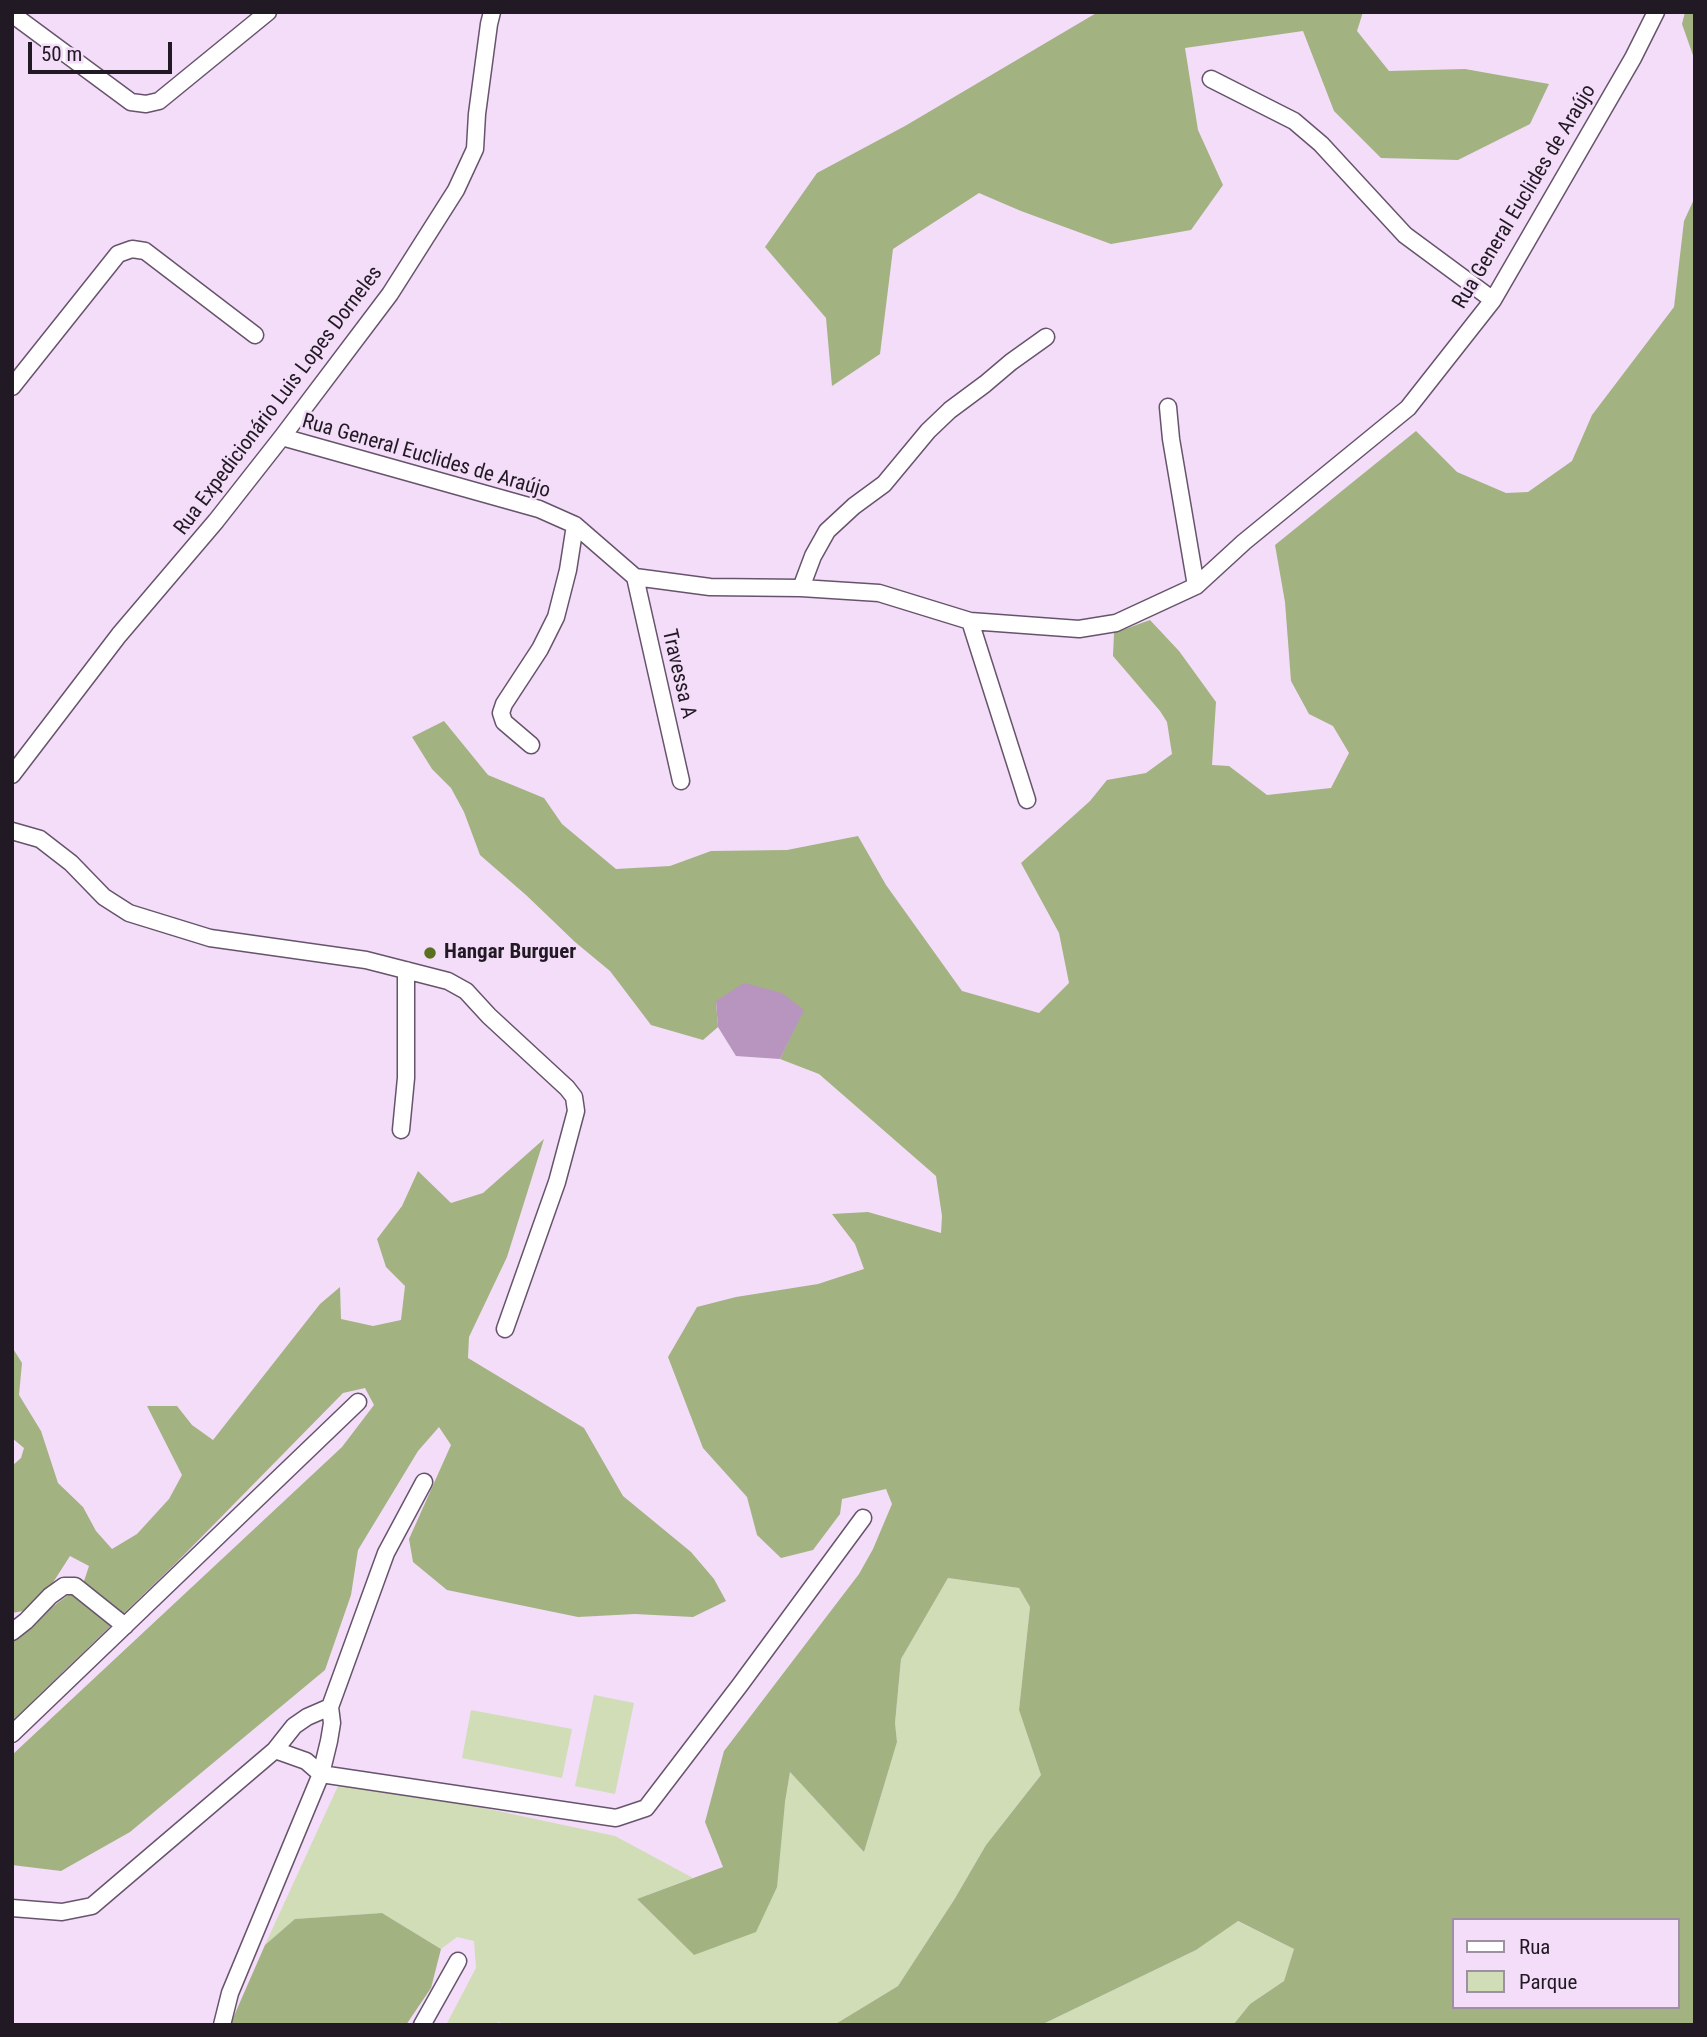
<!DOCTYPE html>
<html>
<head>
<meta charset="utf-8">
<style>
  body { margin:0 }
  #map { position:relative; width:1707px; height:2037px; overflow:hidden; background:#f3ddf8; font-family:"Roboto Condensed",sans-serif }
  canvas { display:block }
  .frame { position:absolute; inset:0; border:14px solid #211923; pointer-events:none }
  .legend { position:absolute; left:1452px; top:1918px; width:228px; height:91px; box-sizing:border-box; background:#f3ddf8; border:2px solid #9f8fa3; margin:0; padding:9px 12px; list-style:none; font-size:21px; color:#211923 }
  .legend li { display:flex; align-items:center; gap:14px; height:35px }
  .legend b { width:35px; border:2px solid #9f8fa3 }
  .scale { position:absolute; left:28px; top:42px; width:144px; height:32px; box-sizing:border-box; border:4px solid #211923; border-top:0; padding-left:9px; font-size:21px; line-height:24px; white-space:nowrap; color:#211923; -webkit-text-stroke:5px #f3ddf8; paint-order:stroke }
</style>
</head>
<body>
<div id="map">
<canvas width="1707" height="2037"></canvas>
<div class="frame"></div>
<ul class="legend">
<li><b style="height:9px;background:#fff"></b>Rua</li>
<li><b style="height:19px;background:#d0ddb7"></b>Parque</li>
</ul>
<div class="scale">50 m</div>
</div>
<script>
const ctx = document.querySelector('canvas').getContext('2d');
ctx.lineJoin = 'round';
function fillPath(path, color) { ctx.fillStyle = color; ctx.fill(path, 'evenodd'); }
const shape = rows => new Path2D(rows.map(r => 'M' + r).join(''));
function stroke(path, color, width, dash) { ctx.strokeStyle = color; ctx.lineWidth = width; ctx.lineCap = dash ? 'butt' : 'round'; ctx.setLineDash(dash || []); ctx.stroke(path); }
function label(font, color, halo, rows, align = 'center') {
  ctx.font = font + ' "Roboto Condensed",sans-serif'; ctx.lineWidth = 5; ctx.setLineDash([]); ctx.textBaseline = 'middle'; ctx.strokeStyle = halo; ctx.fillStyle = color; for (const [text, x, y, turn = 0] of rows) {
    ctx.save(); ctx.translate(x, y); ctx.rotate((+turn || 0) * Math.PI / 180); ctx.textAlign = isNaN(turn) ? turn : align; if (halo) ctx.strokeText(text, 0, 0); ctx.fillText(text, 0, 0); ctx.restore();
  }
}
const green = shape([
  [948,1578,1019,1588,1030,1607,1019,1710,1041,1775,986,1845,954,1900,898,1986,834,2025,511,2025,498,2022,496,2025,446,2025,476,1968,474,1941,457,1937,441,1949,382,1913,296,1919,265,1945,338,1786,357,1781,615,1836,693,1878,637,1899,694,1955,785,1802,790,1772,864,1852,897,1742,895,1723,901,1659],
  [594,1695,634,1703,615,1794,575,1786],
  [471,1710,572,1729,562,1778,462,1758],
  [1237,1921,1294,1949,1284,1981,1250,2004,1233,2025,1041,2025,1196,1950]
]);
const forest = shape([
  [1098,12,1363,12,1357,31,1389,71,1465,69,1549,84,1530,124,1458,160,1381,158,1334,111,1303,31,1185,48,1198,130,1223,185,1191,230,1111,244,1021,211,979,193,893,249,880,354,832,386,826,318,765,247,817,173,905,126],
  [1685,12,1695,12,1695,61,1682,24],
  [1695,197,1695,2025,1233,2025,1250,2004,1284,1981,1294,1949,1238,1921,1196,1950,1041,2025,834,2025,898,1986,954,1900,986,1845,1041,1775,1019,1710,1030,1607,1019,1588,948,1578,901,1659,895,1723,897,1742,864,1852,790,1772,785,1802,777,1887,756,1932,694,1955,637,1899,723,1867,705,1822,724,1751,859,1574,873,1549,892,1504,886,1489,842,1499,840,1514,813,1550,781,1558,757,1535,747,1497,703,1448,668,1357,697,1307,736,1297,818,1284,864,1269,855,1244,832,1214,868,1212,941,1233,942,1216,936,1176,819,1074,780,1059,803,1010,716,1001,718,1027,703,1040,651,1025,610,971,575,942,526,895,480,855,464,812,451,788,432,769,412,737,444,721,488,775,544,798,562,824,616,869,670,866,711,851,787,850,858,836,886,885,962,991,1039,1013,1069,983,1059,933,1021,863,1090,801,1107,780,1146,773,1172,754,1167,722,1160,711,1113,656,1114,633,1150,620,1179,651,1216,702,1212,765,1229,766,1267,795,1331,788,1349,753,1333,726,1309,714,1291,681,1285,602,1275,545,1416,431,1457,472,1506,493,1528,492,1572,461,1592,415,1674,307,1684,221],
  [1453,1920,1677,1920,1677,2007,1453,2007],
  [544,1139,507,1257,469,1337,468,1358,584,1428,623,1496,691,1552,714,1579,726,1601,693,1617,635,1614,578,1617,447,1590,413,1562,409,1539,451,1445,439,1427,418,1451,358,1550,351,1595,325,1670,130,1832,61,1871,12,1865,12,1755,342,1447,374,1405,365,1388,343,1393,175,1564,12,1721,12,1637,83,1584,89,1566,70,1556,52,1584,23,1611,12,1613,12,1466,21,1458,24,1448,12,1438,12,1347,22,1363,19,1395,41,1431,58,1483,83,1507,96,1531,112,1549,137,1534,169,1499,182,1475,147,1406,177,1406,192,1425,213,1440,320,1304,340,1287,341,1319,373,1326,401,1320,405,1286,386,1267,377,1239,402,1206,418,1171,451,1203,483,1193],
  [382,1913,441,1949,431,1988,406,2025,230,2025,265,1945,295,1919]
]);
const water = shape([
  [744,983,782,993,804,1010,780,1059,736,1056,718,1027,716,1001]
]);
const street = shape([
  [12,14,131,102,146,104,159,101,268,12],
  [1211,79,1294,121,1321,144,1405,235,1493,300],
  [12,387,118,254,132,249,145,251,255,335],
  [1168,407,1171,439,1196,586],
  [282,437,539,509,575,525,635,577,710,587,801,588,879,593,970,621,1079,629,1116,623,1196,586,1244,542,1408,408,1493,300,1633,58,1656,12],
  [635,577,681,781],
  [801,588,813,556,827,531,854,506,884,484,928,431,950,410,985,384,1011,362,1046,337],
  [970,621,1027,800],
  [531,745,504,722,501,713,504,704,540,649,556,617,568,570,575,525],
  [12,775,119,635,216,521,282,437,390,294,456,190,475,149,477,114,489,24,492,12],
  [12,831,40,839,71,863,104,897,129,913,210,938,366,960,448,981,466,991,489,1016,567,1088,574,1097,576,1111,557,1182,505,1329],
  [401,1130,406,1078,406,970],
  [12,1632,26,1621,50,1596,64,1586,75,1586,125,1626],
  [12,1734,358,1402],
  [275,1750,306,1761,321,1774,616,1818,646,1808,740,1685,863,1518],
  [12,1908,62,1912,92,1906,275,1750,294,1726,307,1717,330,1707],
  [222,2025,230,1993,321,1774,329,1741,332,1723,330,1707,386,1553,424,1482],
  [422,2025,458,1961]
]);
const markers = [
  [430,953,7,"#5b701f"]
];
const streetNames = [
  ["Rua General Euclides de Araújo",1525,197,-59],
  ["Rua Expedicionário Luis Lopes Dorneles",279,401,-53],
  ["Rua General Euclides de Araújo",426,457,16],
  ["Travessa A",678,674,77]
];
const poiNames = [
  ["Hangar Burguer",444,953]
];
fillPath(green, '#d0ddb7');
fillPath(forest, '#a2b281');
fillPath(water, '#b795be');
stroke(street, '#67546c', 19);
stroke(street, '#fff', 16);
for (const [x, y, r, color] of markers) { const dot = new Path2D(); dot.arc(x, y, r, 0, 2 * Math.PI); ctx.fillStyle = color; ctx.fill(dot); stroke(dot, '#f3ddf8', 2.5); }
label('21px', '#211923', '#f3ddf8', streetNames);
label('bold 21px', '#211923', '#f3ddf8', poiNames, 'left');
</script>
</body>
</html>
